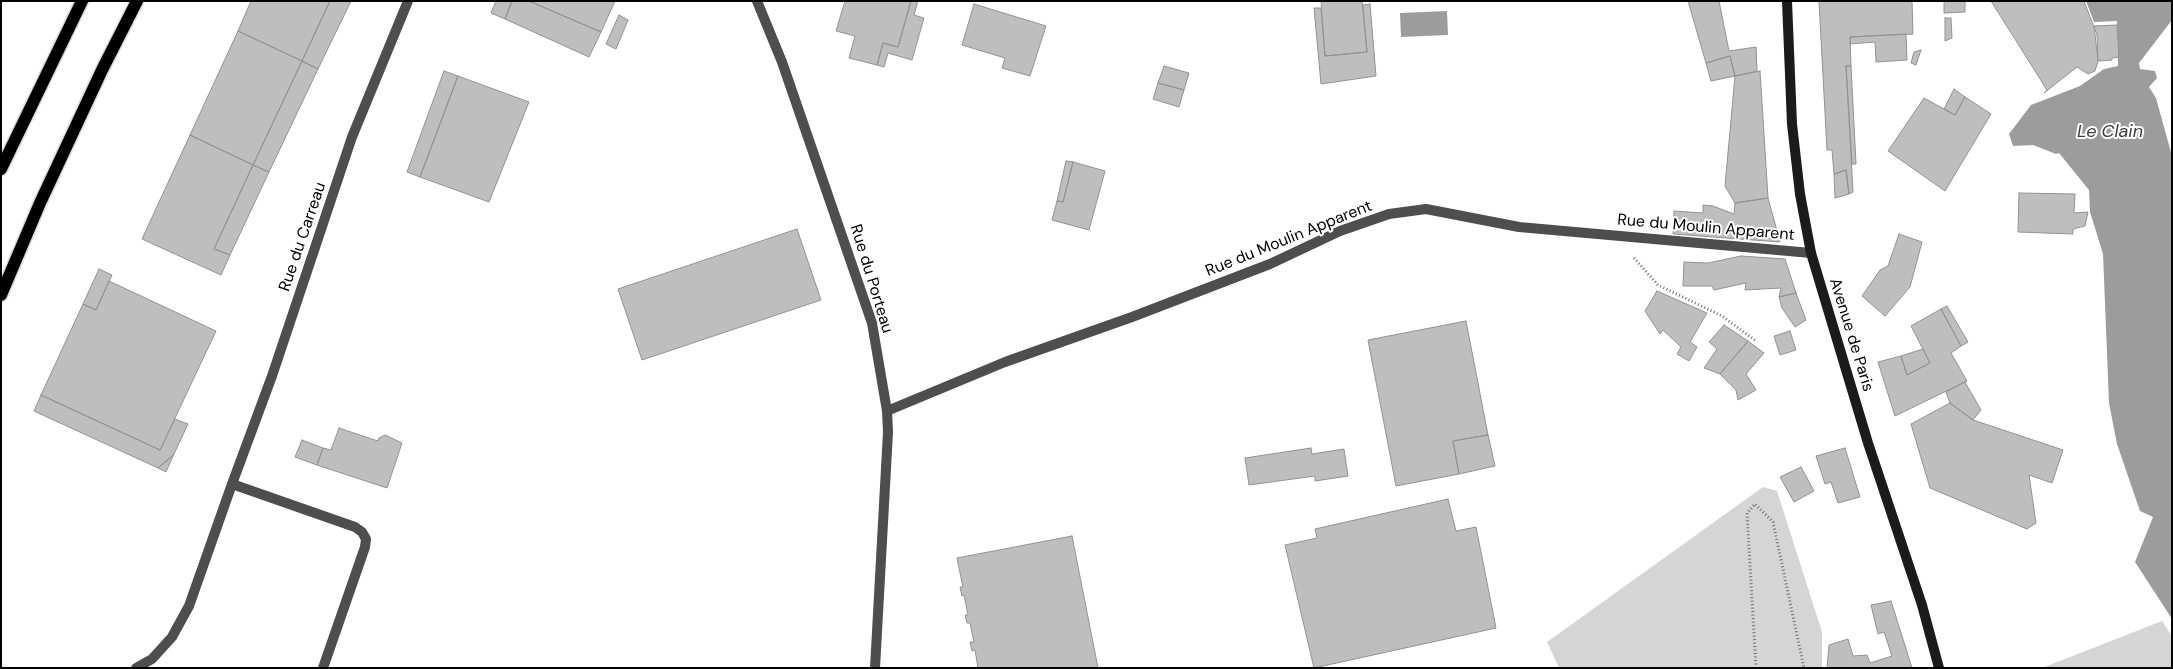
<!DOCTYPE html>
<html>
<head>
<meta charset="utf-8">
<style>
  body { margin:0 }
  #map { position:relative; width:2173px; height:669px; overflow:hidden; background:#fff; font-family:"DM Sans",sans-serif }
  canvas { display:block }
  .frame { position:absolute; inset:0; border:2px solid #000; pointer-events:none }
</style>
</head>
<body>
<div id="map">
<canvas width="2173" height="669"></canvas>
<div class="frame"></div>
</div>
<script>
const ctx = document.querySelector('canvas').getContext('2d');
ctx.lineJoin = 'round';
function fillPath(path, color) { ctx.fillStyle = color; ctx.fill(path, 'evenodd'); }
const shape = rows => new Path2D(rows.map(r => 'M' + r).join(''));
function stroke(path, color, width, dash) { ctx.strokeStyle = color; ctx.lineWidth = width; ctx.lineCap = dash ? 'butt' : 'round'; ctx.setLineDash(dash || []); ctx.stroke(path); }
function label(font, color, halo, rows, align = 'center') {
  ctx.font = font + ' "DM Sans",sans-serif'; ctx.lineWidth = 4; ctx.setLineDash([]); ctx.textBaseline = 'middle'; ctx.strokeStyle = halo; ctx.fillStyle = color; for (const [text, x, y, turn = 0] of rows) {
    ctx.save(); ctx.translate(x, y); ctx.rotate((+turn || 0) * Math.PI / 180); ctx.textAlign = isNaN(turn) ? turn : align; if (halo) ctx.strokeText(text, 0, 0); ctx.fillText(text, 0, 0); ctx.restore();
  }
}
const green = shape([
  [1763,487,1777,491,1822,632,1822,668,1559,668,1547,642],
  [2162,621,2172,636,2172,668,2042,668]
]);
const water = shape([
  [2086,1,2172,1,2172,20,2139,63,2140,69,2155,71,2157,78,2149,87,2156,98,2172,156,2172,619,2135,562,2153,517,2140,511,2117,444,2109,403,2103,254,2090,212,2089,190,2059,153,2056,154,2033,145,2013,146,2009,134,2031,105,2080,86,2104,69,2118,66,2117,21,2094,22],
  [1447,11,1448,35,1401,37,1400,13]
]);
const building = shape([
  [251,1,330,1,302,61,238,31,251,1],
  [330,1,351,1,318,69,302,61,330,1],
  [496,1,512,1,505,19,491,13,496,1],
  [512,1,529,1,601,32,589,57,505,19,512,1],
  [529,1,615,1,601,32,529,1],
  [845,1,911,1,898,47,883,43,877,65,849,58,855,36,836,31,845,1],
  [911,1,918,1,914,15,924,18,912,60,888,53,884,67,877,65,883,43,898,47,911,1],
  [1321,1,1362,1,1367,52,1325,56,1321,1],
  [1688,1,1719,1,1729,51,1756,47,1757,71,1735,76,1730,56,1706,63,1688,1],
  [1819,1,1912,1,1913,34,1850,37,1851,66,1846,66,1853,192,1849,194,1846,170,1834,174,1832,150,1827,150,1819,1],
  [1944,1,1965,1,1965,12,1944,13,1944,1],
  [1991,1,2084,1,2097,35,2098,61,2095,71,2088,74,2077,67,2044,93,2047,90,1991,1],
  [974,4,1046,26,1030,76,1002,68,1005,58,962,45,974,4],
  [1370,4,1376,76,1321,84,1314,8,1321,8,1325,56,1367,52,1363,5,1370,4],
  [619,15,628,20,616,49,606,44,619,15],
  [1945,18,1951,18,1952,38,1945,41,1945,18],
  [2117,25,2119,57,2112,58,2112,60,2098,61,2094,26,2117,25],
  [238,31,302,61,253,165,190,135,238,31],
  [1906,34,1907,60,1876,62,1875,42,1850,44,1850,37,1906,34],
  [1921,50,1916,65,1911,63,1914,52,1921,50],
  [1730,56,1735,76,1711,81,1706,63,1730,56],
  [302,61,318,69,269,172,253,165,302,61],
  [1164,66,1189,73,1184,90,1158,83,1164,66],
  [1846,66,1851,66,1856,164,1852,164,1846,66],
  [444,71,458,76,420,177,407,172,444,71],
  [1760,71,1768,198,1735,203,1725,186,1735,76,1760,71],
  [458,76,529,102,489,202,420,177,458,76],
  [1158,83,1184,90,1179,107,1153,99,1158,83],
  [1954,89,1965,97,1955,115,1944,109,1954,89],
  [1965,97,1991,114,1945,191,1888,151,1924,98,1955,115,1965,97],
  [190,135,253,165,214,249,230,255,221,275,142,239,190,135],
  [1066,161,1073,162,1063,202,1057,201,1066,161],
  [1073,162,1105,171,1089,230,1052,220,1057,201,1063,202,1073,162],
  [253,165,269,172,230,255,214,249,253,165],
  [1846,170,1849,194,1835,198,1834,174,1846,170],
  [2019,193,2075,194,2074,213,2088,212,2085,226,2073,229,2073,234,2018,232,2019,193],
  [1768,198,1780,242,1673,234,1674,211,1703,213,1703,205,1713,206,1734,214,1735,203,1768,198],
  [797,229,821,300,642,360,618,289,797,229],
  [1899,234,1922,242,1910,287,1885,316,1862,296,1880,270,1888,266,1899,234],
  [1741,256,1785,259,1796,293,1779,297,1781,288,1745,290,1746,283,1714,290,1712,286,1683,286,1684,262,1708,263,1741,256],
  [99,269,112,275,96,310,83,304,99,269],
  [109,281,216,331,160,450,41,395,83,304,96,310,109,281],
  [1657,291,1707,313,1690,342,1697,347,1689,361,1677,354,1681,347,1663,330,1660,334,1645,311,1657,291],
  [1796,293,1806,320,1795,327,1782,308,1779,297,1796,293],
  [1947,306,1968,342,1961,346,1941,309,1947,306],
  [1941,309,1961,346,1951,353,1967,381,1895,416,1878,362,1901,356,1907,375,1930,363,1911,326,1941,309],
  [1466,321,1488,435,1453,441,1459,474,1396,486,1368,340,1466,321],
  [1724,325,1748,341,1720,374,1704,368,1717,349,1709,342,1724,325],
  [1790,331,1796,350,1780,355,1774,336,1790,331],
  [1748,341,1764,353,1746,374,1756,390,1738,400,1736,390,1720,374,1748,341],
  [1923,349,1930,363,1907,375,1901,356,1923,349],
  [1965,382,1981,410,1973,420,1950,403,1946,392,1965,382],
  [41,395,160,450,175,419,188,424,174,454,158,468,34,411,41,395],
  [1950,403,1973,420,2063,450,2052,483,2029,475,2036,523,2027,529,1930,488,1911,424,1950,403],
  [339,428,378,441,379,438,385,435,402,443,387,488,317,465,323,448,331,450,339,428],
  [1488,435,1495,466,1459,474,1453,441,1488,435],
  [302,440,323,448,317,465,295,457,302,440],
  [1311,448,1312,454,1344,449,1348,476,1315,481,1315,476,1249,485,1245,458,1311,448],
  [1845,448,1860,497,1838,503,1831,482,1825,484,1816,456,1845,448],
  [174,454,166,472,158,468,167,461,174,454],
  [1801,467,1814,491,1794,502,1780,477,1801,467],
  [1448,499,1456,531,1476,527,1496,628,1314,668,1285,545,1317,538,1315,529,1448,499],
  [1072,536,1098,668,978,668,975,650,972,651,970,642,974,642,970,623,967,623,965,615,968,615,964,595,962,596,960,587,963,587,957,558,1072,536],
  [1891,601,1912,668,1827,668,1829,645,1848,639,1853,656,1867,655,1870,663,1892,656,1884,632,1878,634,1871,605,1891,601]
]);
const path = shape([
  [1634,258,1658,285,1722,316,1756,341],
  [1756,668,1747,513,1755,504,1773,522,1804,668]
]);
const lane = shape([
  [136,668,152,659,172,637,189,606,232,484,355,527,362,532,366,539,365,547,323,668]
]);
const street = shape([
  [757,1,782,62,872,323,887,411,888,432,875,668],
  [887,411,1005,362,1132,317,1270,264,1340,231,1389,214,1426,209,1519,227,1811,253],
  [232,484,272,376,352,137,408,1]
]);
const secondary = shape([
  [1787,1,1792,124,1800,194,1811,253,1868,443,1922,605,1939,668]
]);
const primary = shape([
  [1,169,82,1],
  [1,295,40,203,102,70,137,1]
]);
const streetNames = [
  ["Rue du Moulin Apparent",1706,228,5],
  ["Rue du Carreau",303,237,-71],
  ["Rue du Moulin Apparent",1289,239,-22],
  ["Rue du Porteau",871,279,73],
  ["Avenue de Paris",1851,335,73]
];
const waterNames = [
  ["Le Clain",2110,132]
];
fillPath(green, '#d5d5d5');
fillPath(water, '#9c9c9c');
fillPath(building, '#bebebe');
stroke(building, '#929292', 1);
stroke(primary, '#dbdbdb', 15);
stroke(path, '#707070', 3, [1, 2.5]);
stroke(lane, '#4e4e4e', 10);
stroke(street, '#4e4e4e', 10);
stroke(secondary, '#1b1b1b', 10);
stroke(primary, '#000', 12);
label('16px', '#000', '#fff', streetNames);
label('italic 18px', '#3d3d3d', '#fff', waterNames);
</script>
</body>
</html>
